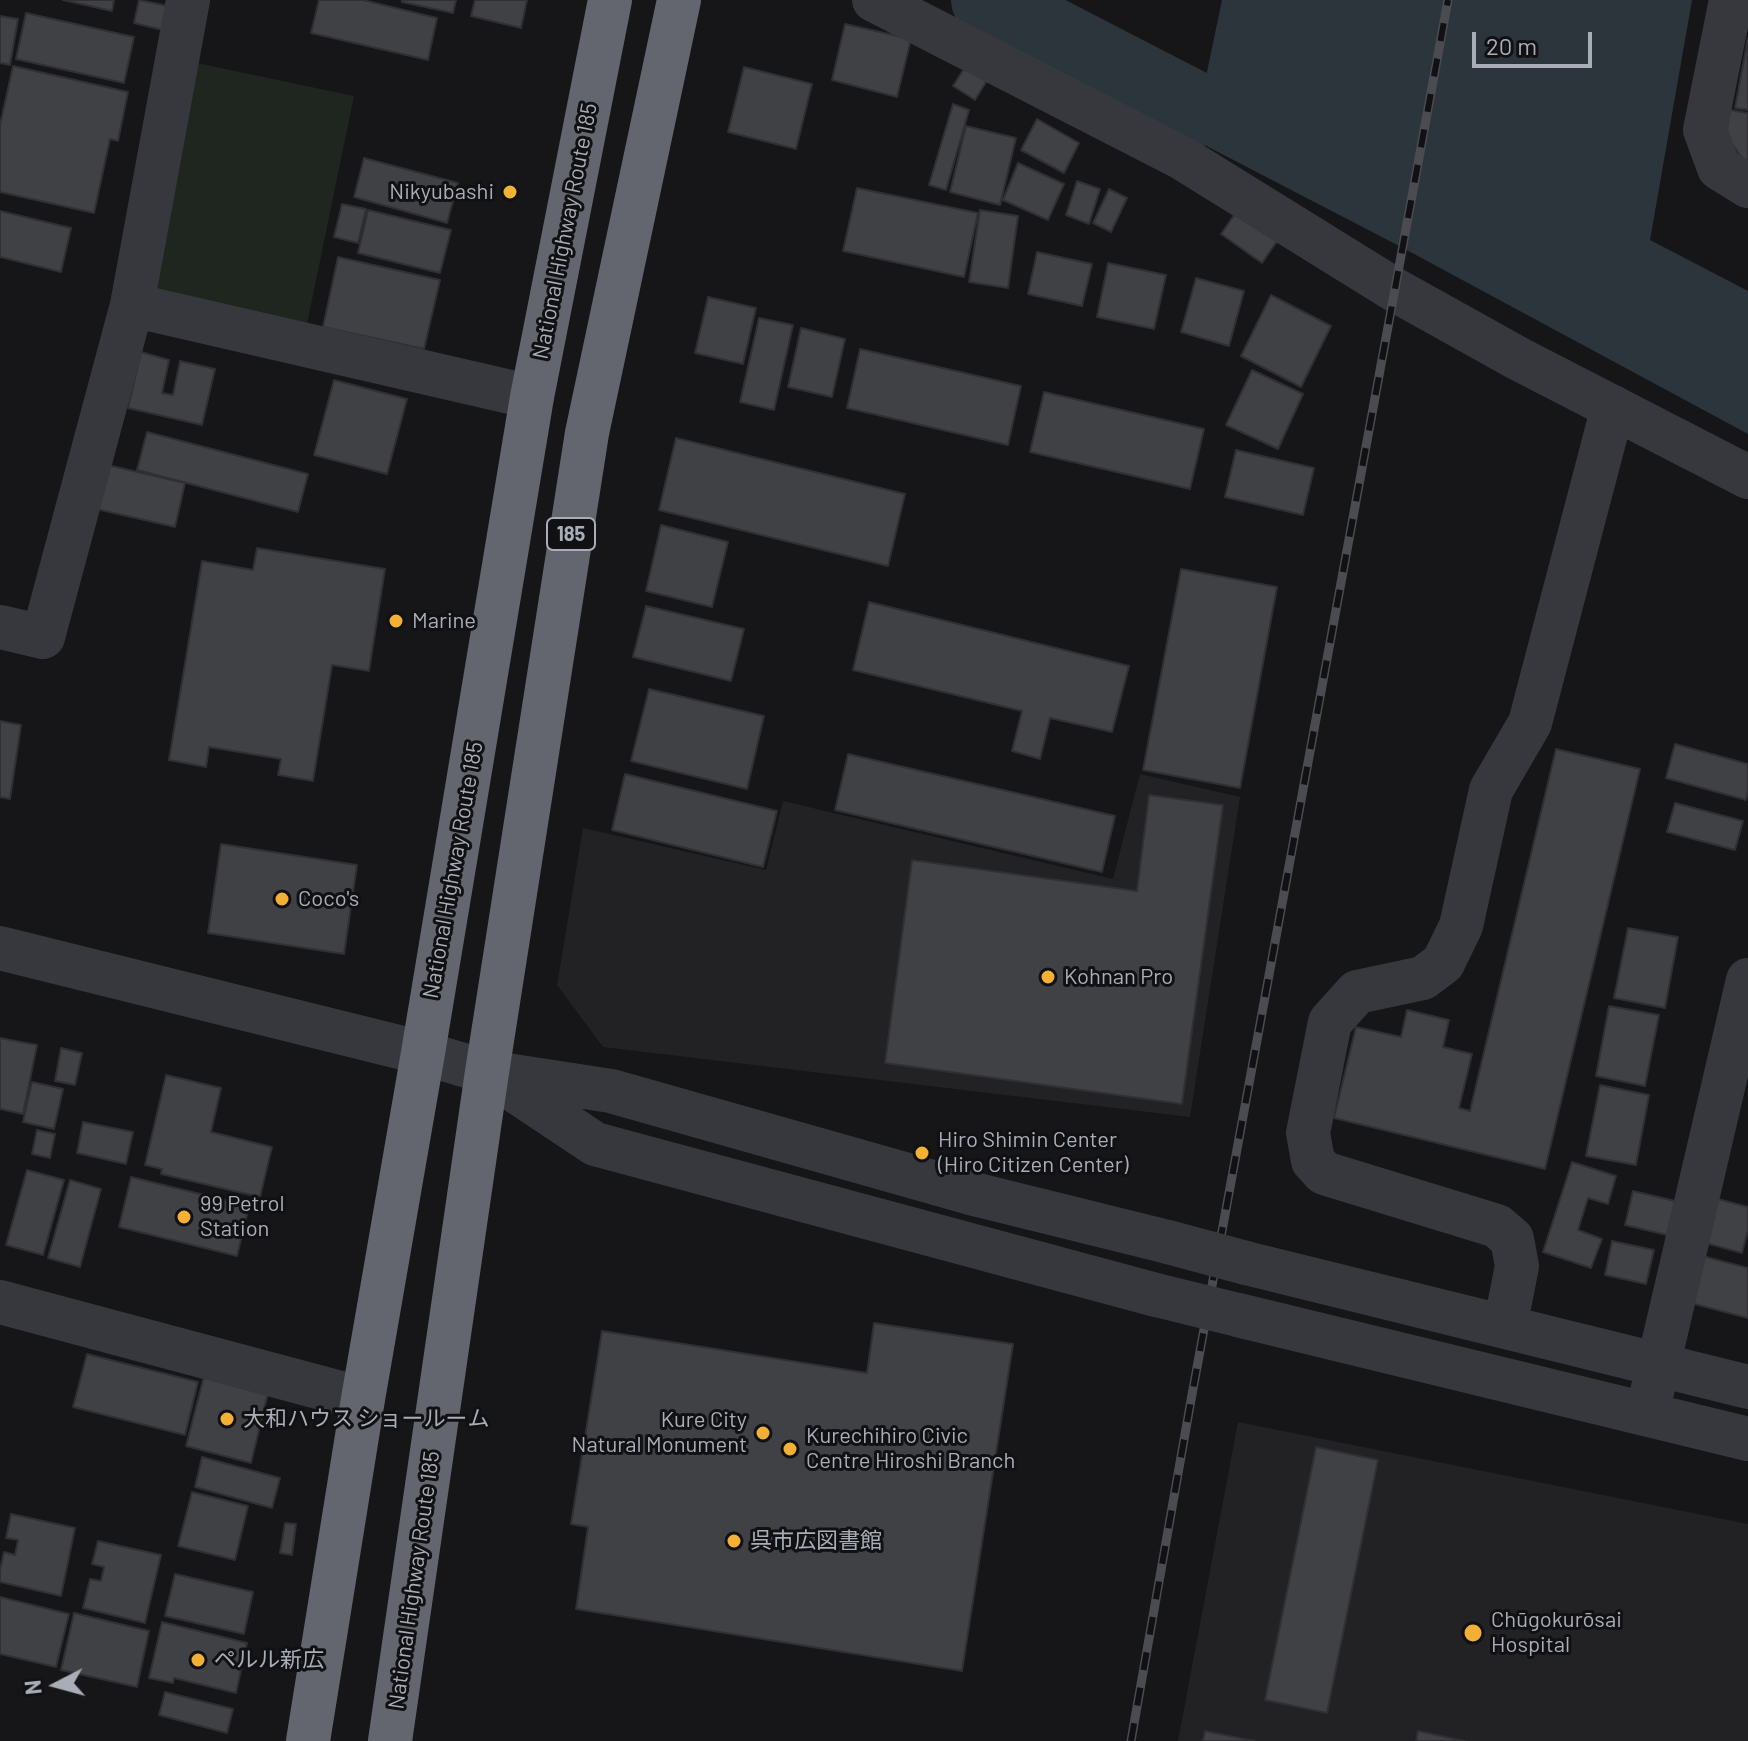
<!DOCTYPE html>
<html>
<head>
<meta charset="utf-8">
<style>
  body { margin:0 }
  #map { position:relative; width:1748px; height:1741px; overflow:hidden; background:#161618; font-family:Barlow,sans-serif }
  canvas { display:block }
  .north { position:absolute; left:16px; top:1645px; width:80px; height:80px; -webkit-text-stroke:6px #111113; paint-order:stroke; rotate:264deg; font-size:22px; font-weight:700; line-height:32px; text-align:center; color:#a8adb8 }
  .north::after { content:''; display:block; margin:auto; width:28px; height:36px; background:#a8adb8; clip-path:polygon(50% 0,100% 100%,50% 72%,0 100%) }
  .scale { position:absolute; left:1472px; top:32px; width:120px; height:36px; box-sizing:border-box; border:4px solid #a8adb8; border-top:0; padding-left:10px; font-size:24px; line-height:28px; white-space:nowrap; color:#a8adb8; -webkit-text-stroke:6px #111113; paint-order:stroke }
</style>
</head>
<body>
<div id="map">
<canvas width="1748" height="1741"></canvas>
<div class="north">N</div>
<div class="scale">20 m</div>
</div>
<script>
const ctx = document.querySelector('canvas').getContext('2d');
ctx.lineJoin = 'round';
function fillPath(path, color) { ctx.fillStyle = color; ctx.fill(path, 'evenodd'); }
const shape = rows => new Path2D(rows.map(r => 'M' + r).join(''));
function stroke(path, color, width, dash) { ctx.strokeStyle = color; ctx.lineWidth = width; ctx.lineCap = dash ? 'butt' : 'round'; ctx.setLineDash(dash || []); ctx.stroke(path); }
function label(font, color, halo, rows, align = 'center') {
  ctx.font = font + ' Barlow,"Noto Sans JP",sans-serif'; ctx.lineWidth = 6; ctx.setLineDash([]); ctx.textBaseline = 'middle'; ctx.strokeStyle = halo; ctx.fillStyle = color; for (const [text, x, y, turn = 0] of rows) {
    ctx.save(); ctx.translate(x, y); ctx.rotate((+turn || 0) * Math.PI / 180); ctx.textAlign = isNaN(turn) ? turn : align; if (halo) ctx.strokeText(text, 0, 0); ctx.fillText(text, 0, 0); ctx.restore();
  }
}
const built = shape([
  [1140,774,1240,797,1190,1117,603,1047,557,985,583,828,766,870,783,801,1113,879],
  [1238,1422,1748,1524,1748,1741,1178,1741]
]);
const green = shape([
  [197,63,354,96,307,324,150,291]
]);
const water = shape([
  [1222,0,1692,0,1650,240,1748,291,1748,434,1403,248,1193,139]
]);
const river = shape([
  [987,0,1200,110]
]);
const building = shape([
  [63,0,114,0,112,11,63,0],
  [139,0,168,6,163,30,134,23,139,0],
  [319,0,363,0,437,18,428,60,311,33,319,0],
  [402,0,456,0,453,13,402,2,402,0],
  [475,0,527,0,521,28,471,16,475,0],
  [26,13,134,37,124,83,16,59,26,13],
  [0,16,18,19,10,65,0,63,0,16],
  [845,24,911,39,897,97,832,80,845,24],
  [1748,38,1748,110,1735,108,1748,38],
  [967,64,989,77,975,100,953,86,967,64],
  [13,66,128,92,118,141,110,139,94,213,0,192,0,125,13,66],
  [744,67,812,84,796,149,728,132,744,67],
  [953,104,969,110,946,190,929,185,953,104],
  [1730,110,1748,113,1748,164,1742,158,1726,135,1730,110],
  [1037,119,1079,143,1064,173,1021,150,1037,119],
  [966,126,1016,138,1000,205,950,192,966,126],
  [364,158,458,183,447,223,354,197,364,158],
  [1018,163,1064,184,1048,220,1003,200,1018,163],
  [1077,181,1100,189,1089,224,1066,215,1077,181],
  [857,188,978,213,964,277,843,251,857,188],
  [1109,189,1127,198,1111,232,1093,223,1109,189],
  [342,204,366,209,358,243,334,237,342,204],
  [1239,208,1280,237,1262,263,1221,234,1239,208],
  [368,210,451,230,440,273,358,253,368,210],
  [980,210,1018,216,1008,288,969,282,980,210],
  [0,211,71,228,61,272,0,257,0,211],
  [1037,252,1092,264,1082,306,1028,294,1037,252],
  [338,257,440,280,424,349,323,327,338,257],
  [1108,263,1166,275,1154,329,1097,317,1108,263],
  [1196,278,1244,291,1229,346,1181,332,1196,278],
  [1271,295,1331,326,1301,387,1241,356,1271,295],
  [708,297,756,308,743,364,695,353,708,297],
  [759,318,793,325,774,410,740,402,759,318],
  [801,328,845,339,832,397,788,387,801,328],
  [860,349,1021,386,1008,445,847,408,860,349],
  [141,352,169,360,162,393,173,395,180,361,215,369,202,425,128,408,141,352],
  [1252,370,1303,394,1278,449,1226,425,1252,370],
  [334,380,407,399,387,474,314,455,334,380],
  [1044,392,1204,429,1190,489,1030,452,1044,392],
  [147,432,308,474,298,512,137,470,147,432],
  [676,438,905,494,888,566,659,510,676,438],
  [1236,450,1314,468,1303,515,1225,497,1236,450],
  [103,464,185,483,175,527,92,508,103,464],
  [661,525,728,542,712,607,646,591,661,525],
  [257,548,385,569,369,671,332,665,313,781,278,775,281,759,209,747,206,767,169,760,202,561,253,570,257,548],
  [1181,569,1277,587,1240,788,1143,770,1181,569],
  [869,602,1129,666,1112,732,1050,718,1040,759,1012,751,1022,711,853,670,869,602],
  [646,606,744,629,731,681,633,657,646,606],
  [649,689,764,716,747,789,631,761,649,689],
  [0,721,21,725,10,799,0,797,0,721],
  [1675,744,1748,764,1748,792,1746,800,1666,778,1675,744],
  [1556,749,1640,769,1545,1169,1334,1118,1356,1027,1401,1037,1407,1010,1449,1020,1443,1047,1472,1054,1459,1108,1470,1111,1556,749],
  [848,754,1115,816,1102,872,835,810,848,754],
  [625,774,777,811,763,867,612,830,625,774],
  [1149,795,1223,805,1182,1104,885,1063,912,860,1137,891,1149,795],
  [1675,803,1743,821,1735,850,1667,832,1675,803],
  [221,844,357,865,344,954,208,933,221,844],
  [1628,928,1678,937,1665,1008,1614,998,1628,928],
  [1609,1006,1659,1015,1645,1086,1596,1076,1609,1006],
  [0,1038,37,1045,23,1114,0,1109,0,1038],
  [61,1048,82,1053,75,1085,55,1081,61,1048],
  [166,1075,221,1088,211,1132,272,1147,260,1197,161,1174,162,1169,145,1165,166,1075],
  [32,1082,63,1089,54,1129,23,1122,32,1082],
  [1600,1085,1649,1095,1636,1165,1586,1156,1600,1085],
  [83,1122,133,1132,126,1164,77,1153,83,1122],
  [37,1130,55,1134,50,1158,32,1154,37,1130],
  [1572,1162,1616,1176,1608,1204,1588,1198,1578,1230,1602,1239,1591,1268,1543,1252,1572,1162],
  [27,1170,64,1180,43,1255,6,1245,27,1170],
  [131,1177,249,1206,237,1256,119,1227,131,1177],
  [70,1180,101,1189,80,1267,48,1258,70,1180],
  [1633,1191,1675,1201,1667,1235,1625,1225,1633,1191],
  [1714,1198,1748,1207,1748,1230,1742,1253,1702,1242,1714,1198],
  [1612,1241,1654,1250,1646,1284,1605,1275,1612,1241],
  [1695,1254,1748,1268,1748,1318,1683,1301,1695,1254],
  [874,1323,1013,1344,962,1671,576,1609,588,1527,571,1524,602,1331,867,1373,874,1323],
  [87,1354,198,1382,185,1435,73,1407,87,1354],
  [204,1376,268,1393,251,1463,186,1446,204,1376],
  [1316,1447,1378,1460,1327,1713,1265,1700,1316,1447],
  [202,1457,280,1478,272,1508,195,1487,202,1457],
  [192,1492,248,1506,235,1560,178,1546,192,1492],
  [11,1514,75,1528,61,1596,0,1582,0,1570,4,1552,15,1555,18,1540,6,1538,11,1514],
  [285,1523,296,1524,292,1555,280,1553,285,1523],
  [98,1541,161,1555,145,1623,83,1608,90,1579,101,1581,104,1567,92,1564,98,1541],
  [175,1574,253,1592,244,1634,165,1616,175,1574],
  [0,1597,69,1614,56,1667,0,1654,0,1597],
  [74,1613,149,1631,137,1687,61,1670,74,1613],
  [162,1622,247,1643,236,1693,174,1678,173,1683,149,1678,162,1622],
  [165,1692,233,1709,227,1733,159,1715,165,1692],
  [1205,1731,1254,1741,1203,1741,1205,1731],
  [1418,1731,1465,1741,1416,1741,1418,1731]
]);
const minor = shape([
  [874,0,1182,158,1395,290,1519,359,1748,477],
  [1731,0,1705,130,1719,168,1748,186],
  [132,305,532,397],
  [0,627,43,637,132,305,188,0],
  [0,948,423,1053,487,1072,611,1091,978,1195,1168,1242],
  [499,1080,595,1144,1156,1295],
  [1246,1263,1748,1387],
  [0,1302,363,1399],
  [1238,1315,1748,1439],
  [1505,1327,1517,1266,1512,1239,1497,1226,1324,1173,1313,1161,1308,1133,1330,1022,1357,992,1423,978,1443,963,1461,926,1491,790,1530,723,1613,407],
  [1652,1392,1748,980]
]);
const highway = shape([
  [308,1741,363,1399,423,1053,532,397,610,0],
  [390,1741,487,1072,587,433,679,0]
]);
const rail = shape([
  [1131,1741,1191,1400,1448,0]
]);
const minorBridge = shape([
  [1168,1242,1246,1263],
  [1156,1295,1238,1315]
]);
const markers = [
  [510,192,8,"#f2b134"],
  [396,621,8,"#f2b134"],
  [282,899,8,"#f2b134"],
  [1048,977,8,"#f2b134"],
  [922,1153,8,"#f2b134"],
  [184,1217,8,"#f2b134"],
  [227,1419,8,"#f2b134"],
  [763,1433,8,"#f2b134"],
  [790,1449,8,"#f2b134"],
  [734,1541,8,"#f2b134"],
  [1473,1633,10,"#f2b134"],
  [198,1660,8,"#f2b134"]
];
const shields = [
  [571,534,48]
];
const shieldNames = [
  ["185",571,534]
];
const poiNames = [
  ["Nikyubashi",494,192,"right"],
  ["Marine",412,621],
  ["Coco's",298,899],
  ["Kohnan Pro",1064,977],
  ["Hiro Shimin Center",938,1140],
  ["(Hiro Citizen Center)",938,1165],
  ["99 Petrol",200,1204],
  ["Station",200,1229],
  ["大和ハウス ショールーム",243,1419],
  ["Kure City",747,1420,"right"],
  ["Natural Monument",747,1445,"right"],
  ["Kurechihiro Civic",806,1436],
  ["Centre Hiroshi Branch",806,1461],
  ["呉市広図書館",750,1541],
  ["Chūgokurōsai",1491,1620],
  ["Hospital",1491,1645],
  ["ペルル新広",214,1660]
];
const streetNames = [
  ["National Highway Route 185",565,231,-79],
  ["National Highway Route 185",453,870,-80],
  ["National Highway Route 185",414,1580,-82]
];
fillPath(built, '#222225');
fillPath(green, '#1e261f');
fillPath(water, '#2c353c');
stroke(river, '#2c353c', 72);
fillPath(building, '#404145');
stroke(building, '#303034', 2);
stroke(minor, '#37383d', 44);
stroke(highway, '#63666e', 44);
stroke(rail, '#4a4c52', 9);
stroke(rail, '#111113', 6, [18]);
stroke(minorBridge, '#37383d', 44);
for (const [x, y, r, color] of markers) { const dot = new Path2D(); dot.arc(x, y, r, 0, 2 * Math.PI); ctx.fillStyle = color; ctx.fill(dot); stroke(dot, '#111113', 3); }
for (const [x, y, w] of shields) { const box = new Path2D(); box.roundRect(x - w / 2, y - 16, w, 32, 6); ctx.fillStyle = '#111113'; ctx.fill(box); stroke(box, '#a8adb8', 2); }
label('bold 20px', '#a8adb8', null, shieldNames);
label('22px', '#a8adb8', '#111113', poiNames, 'left');
label('22px', '#a8adb8', '#111113', streetNames);
</script>
</body>
</html>
